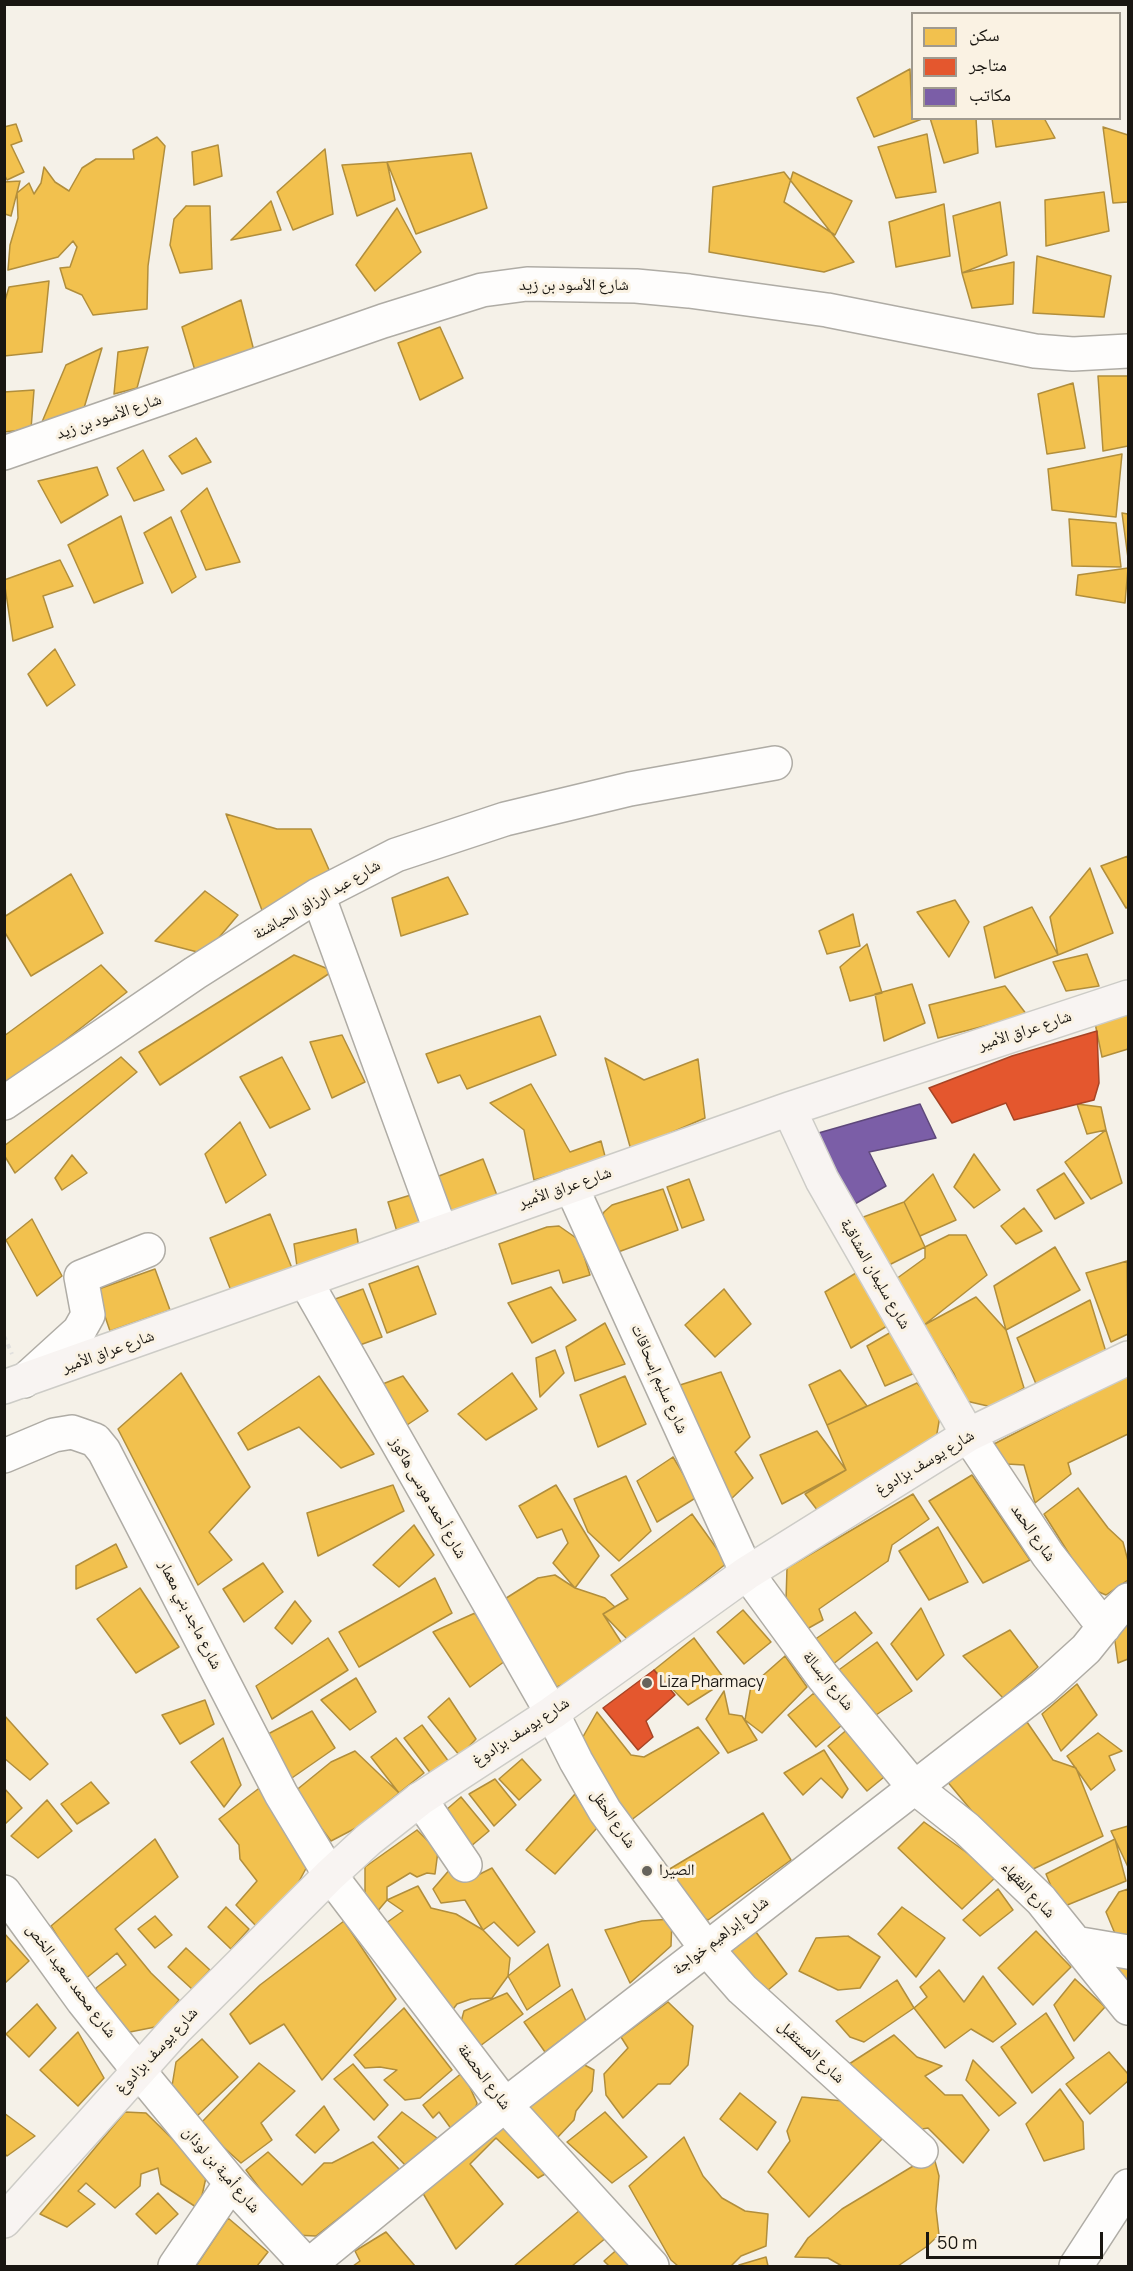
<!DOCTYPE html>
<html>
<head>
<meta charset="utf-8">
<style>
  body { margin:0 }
  #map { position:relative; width:1133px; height:2271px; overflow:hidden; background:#f5f1e8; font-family:Manrope,"Noto Naskh Arabic",sans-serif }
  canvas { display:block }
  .frame { position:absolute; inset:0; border:6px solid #191611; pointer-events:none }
  .legend { position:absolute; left:911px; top:12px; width:210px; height:108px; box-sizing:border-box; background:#faf2e3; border:2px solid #a09a8f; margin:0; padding:8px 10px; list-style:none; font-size:18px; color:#191611 }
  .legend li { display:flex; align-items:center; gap:12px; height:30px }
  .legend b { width:30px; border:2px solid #a09a8f }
  .scale { position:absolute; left:926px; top:2232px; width:177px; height:27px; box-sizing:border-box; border:3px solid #191611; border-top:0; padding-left:8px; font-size:18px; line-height:21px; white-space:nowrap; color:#191611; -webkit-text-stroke:4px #faf2e3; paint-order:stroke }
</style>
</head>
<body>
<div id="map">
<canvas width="1133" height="2271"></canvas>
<div class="frame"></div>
<ul class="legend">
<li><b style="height:16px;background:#f2c14e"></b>سكن</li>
<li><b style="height:16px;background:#e4572e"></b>متاجر</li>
<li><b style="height:16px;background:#7b5ea7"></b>مكاتب</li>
</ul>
<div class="scale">50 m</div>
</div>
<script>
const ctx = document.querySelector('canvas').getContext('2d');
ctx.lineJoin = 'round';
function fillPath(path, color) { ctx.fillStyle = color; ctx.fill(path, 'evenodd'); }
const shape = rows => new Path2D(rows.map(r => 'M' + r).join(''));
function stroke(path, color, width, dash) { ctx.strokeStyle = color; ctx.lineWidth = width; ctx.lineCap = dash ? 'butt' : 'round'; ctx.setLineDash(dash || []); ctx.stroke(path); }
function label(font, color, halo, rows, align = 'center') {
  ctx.font = font + ' Manrope,"Noto Naskh Arabic",sans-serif'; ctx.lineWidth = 6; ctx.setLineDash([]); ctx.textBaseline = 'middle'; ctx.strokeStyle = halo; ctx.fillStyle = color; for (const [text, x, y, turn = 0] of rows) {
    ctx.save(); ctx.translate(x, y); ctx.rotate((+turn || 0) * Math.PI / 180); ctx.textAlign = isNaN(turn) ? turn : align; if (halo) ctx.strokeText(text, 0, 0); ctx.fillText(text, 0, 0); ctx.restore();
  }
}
const homes = shape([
  [910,69,912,118,922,119,874,137,857,98,910,69],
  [930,118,976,118,978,153,944,163,930,118],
  [992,118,1044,118,1055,138,996,147,992,118],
  [16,124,22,141,11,145,24,172,7,180,4,174,4,127,16,124],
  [1103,127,1128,135,1128,202,1113,203,1103,127],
  [927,134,936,192,896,198,878,147,927,134],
  [157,137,165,146,148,266,147,309,93,315,82,295,66,288,60,268,70,267,77,247,73,241,58,257,8,270,10,245,18,218,17,193,29,183,34,194,41,183,44,167,55,182,69,191,82,168,96,159,134,159,133,150,157,137],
  [218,145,222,176,194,185,192,152,218,145],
  [325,149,333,214,293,230,277,192,325,149],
  [471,153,487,208,416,234,387,162,471,153],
  [387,162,395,200,357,216,342,165,387,162],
  [784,172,854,262,824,272,709,252,713,187,784,172],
  [793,172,852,201,835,235,784,202,793,172],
  [20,181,11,216,5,214,4,216,4,182,20,181],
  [1104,192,1109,231,1046,246,1045,200,1104,192],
  [271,201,281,230,231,240,271,201],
  [1000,202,1007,255,962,273,953,216,1000,202],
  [944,204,950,256,896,267,889,222,944,204],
  [186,206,210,206,212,269,180,273,170,245,174,219,186,206],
  [397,208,421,252,375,291,356,265,397,208],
  [1037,256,1111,276,1104,317,1033,313,1037,256],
  [1014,262,1013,304,972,308,962,273,1014,262],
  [49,281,42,352,4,356,4,304,9,287,49,281],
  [241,300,254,351,196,374,182,327,241,300],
  [440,327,463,378,420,400,398,343,440,327],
  [148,347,137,388,114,394,118,352,148,347],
  [102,348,81,418,42,422,66,365,102,348],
  [1098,376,1128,376,1128,446,1103,451,1098,376],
  [1073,383,1085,448,1047,454,1038,394,1073,383],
  [34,390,31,429,4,432,4,392,34,390],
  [196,438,211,462,182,474,169,456,196,438],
  [143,450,164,490,134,501,117,468,143,450],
  [1122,454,1116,517,1052,510,1048,469,1122,454],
  [97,467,108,495,61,523,38,481,97,467],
  [207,488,240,562,206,570,181,511,207,488],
  [1122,513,1128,514,1128,558,1122,513],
  [121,516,143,583,94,603,68,545,121,516],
  [171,517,196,577,172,593,144,533,171,517],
  [1069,519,1116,523,1121,567,1072,566,1069,519],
  [60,560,73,586,43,596,53,627,13,641,4,580,60,560],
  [1128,568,1125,603,1076,595,1078,575,1128,568],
  [55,649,75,685,47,706,28,674,55,649],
  [226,814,277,829,311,829,330,872,263,913,226,814],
  [1128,856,1128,907,1126,908,1101,866,1128,856],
  [1090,868,1113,933,1058,955,1050,917,1090,868],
  [71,874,103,933,31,976,4,931,4,917,71,874],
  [448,877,468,914,401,936,392,898,448,877],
  [205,891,238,915,205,954,155,941,205,891],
  [955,900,969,922,949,957,917,912,955,900],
  [1032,907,1058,955,995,978,984,927,1032,907],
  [853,914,860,946,827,954,819,931,853,914],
  [867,944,882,993,850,1001,840,967,867,944],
  [1087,954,1099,986,1066,991,1053,962,1087,954],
  [294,955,333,971,160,1085,139,1052,294,955],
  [101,965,127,992,4,1088,4,1036,101,965],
  [912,984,925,1023,884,1041,875,994,912,984],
  [1005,986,1027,1015,938,1038,929,1005,1005,986],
  [1128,1014,1128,1049,1102,1057,1095,1023,1128,1014],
  [540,1016,556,1055,467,1089,460,1075,438,1083,426,1054,540,1016],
  [342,1035,365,1082,332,1098,310,1042,342,1035],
  [121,1057,137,1072,15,1173,4,1155,4,1146,121,1057],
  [282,1057,310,1109,270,1128,240,1077,282,1057],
  [605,1058,644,1080,698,1059,705,1118,631,1150,605,1058],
  [531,1084,570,1152,601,1141,606,1160,534,1180,524,1130,490,1103,531,1084],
  [1077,1104,1101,1107,1106,1130,1087,1134,1077,1104],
  [240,1122,266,1175,226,1203,205,1154,240,1122],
  [1106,1130,1122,1183,1091,1199,1065,1162,1106,1130],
  [974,1154,1000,1190,974,1208,954,1187,974,1154],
  [72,1155,87,1173,62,1190,55,1178,72,1155],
  [483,1159,498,1198,440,1219,426,1181,483,1159],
  [1064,1173,1084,1203,1055,1219,1037,1190,1064,1173],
  [933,1174,956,1220,920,1236,904,1202,933,1174],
  [689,1179,704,1220,682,1228,667,1187,689,1179],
  [663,1189,678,1230,610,1255,601,1219,604,1212,612,1205,663,1189],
  [414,1194,425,1227,398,1235,388,1202,414,1194],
  [904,1202,925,1247,887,1266,858,1219,904,1202],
  [1024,1208,1042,1231,1016,1244,1001,1226,1024,1208],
  [270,1214,294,1273,234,1298,210,1238,270,1214],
  [32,1219,62,1276,37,1296,6,1240,32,1219],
  [559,1226,579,1240,590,1275,563,1283,559,1270,512,1284,499,1244,547,1227,559,1226],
  [356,1229,360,1255,298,1274,294,1244,356,1229],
  [949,1235,966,1235,987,1275,924,1325,896,1279,925,1258,925,1247,949,1235],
  [1055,1247,1080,1290,1006,1330,994,1286,1055,1247],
  [1127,1261,1128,1334,1111,1342,1086,1273,1127,1261],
  [418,1266,436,1314,387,1333,369,1284,418,1266],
  [155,1269,170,1310,110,1331,96,1290,155,1269],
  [856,1273,887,1326,851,1348,825,1292,856,1273],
  [551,1287,576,1320,532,1343,508,1303,551,1287],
  [363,1289,382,1337,346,1350,327,1302,363,1289],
  [724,1289,751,1324,715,1357,685,1325,724,1289],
  [976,1297,1006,1330,1024,1388,992,1407,966,1401,954,1374,924,1325,976,1297],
  [1090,1300,1106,1352,1036,1384,1017,1338,1090,1300],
  [605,1323,625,1364,575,1381,566,1347,605,1323],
  [893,1331,917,1372,885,1386,867,1346,893,1331],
  [555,1350,564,1373,540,1397,536,1358,555,1350],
  [840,1370,867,1406,827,1425,809,1385,840,1370],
  [721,1372,750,1437,735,1452,753,1478,729,1501,680,1385,721,1372],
  [181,1373,250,1487,209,1532,232,1560,198,1585,118,1429,181,1373],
  [512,1373,537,1409,486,1440,458,1414,512,1373],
  [1128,1375,1128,1434,1068,1463,1071,1474,1035,1503,1024,1465,1007,1464,994,1444,1128,1375],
  [319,1376,374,1454,341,1468,299,1427,248,1450,238,1433,319,1376],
  [403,1376,428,1411,398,1431,375,1387,403,1376],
  [625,1376,646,1424,598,1447,580,1395,625,1376],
  [917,1383,941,1410,936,1439,860,1490,846,1491,818,1511,805,1494,846,1470,827,1425,917,1383],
  [817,1431,846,1470,782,1504,760,1455,817,1431],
  [673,1457,697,1497,657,1522,637,1481,673,1457],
  [972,1475,1030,1560,983,1583,929,1501,972,1475],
  [626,1476,651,1531,619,1561,588,1532,574,1499,626,1476],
  [393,1485,404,1511,318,1556,307,1513,393,1485],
  [556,1485,599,1556,575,1588,553,1563,568,1543,562,1529,537,1538,519,1506,556,1485],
  [1078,1488,1108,1528,1123,1542,1128,1561,1128,1580,1106,1595,1080,1584,1071,1557,1044,1514,1078,1488],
  [913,1494,929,1519,892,1545,888,1561,819,1609,823,1620,807,1629,786,1600,787,1568,913,1494],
  [692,1514,727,1563,629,1641,603,1614,628,1599,611,1575,692,1514],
  [414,1525,434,1555,399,1587,373,1565,414,1525],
  [938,1527,968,1582,929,1600,899,1551,938,1527],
  [116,1544,127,1567,76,1589,76,1566,116,1544],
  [263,1563,283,1592,244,1622,223,1589,263,1563],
  [555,1575,575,1588,605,1598,615,1607,603,1614,623,1645,579,1678,552,1689,500,1602,538,1578,555,1575],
  [435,1578,452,1613,359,1667,339,1632,435,1578],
  [140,1588,179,1647,136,1673,97,1619,140,1588],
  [295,1601,311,1621,292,1644,275,1628,295,1601],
  [921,1608,944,1655,917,1680,891,1644,921,1608],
  [743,1610,771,1642,744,1664,717,1632,743,1610],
  [855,1612,872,1633,832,1665,814,1640,855,1612],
  [475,1613,505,1661,470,1687,433,1632,475,1613],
  [1128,1622,1128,1659,1118,1663,1114,1634,1128,1622],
  [1010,1630,1038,1667,1003,1698,963,1656,1010,1630],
  [328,1638,348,1670,272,1719,256,1686,328,1638],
  [694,1638,726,1681,688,1705,654,1670,694,1638],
  [877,1642,912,1691,876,1715,836,1672,877,1642],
  [785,1656,807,1687,762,1733,745,1720,751,1686,785,1656],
  [356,1678,376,1712,350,1730,321,1700,356,1678],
  [1077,1684,1097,1715,1061,1751,1042,1714,1077,1684],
  [724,1691,729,1714,742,1716,757,1740,728,1753,706,1719,724,1691],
  [814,1693,842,1725,816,1747,788,1715,814,1693],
  [449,1698,476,1739,460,1756,428,1717,449,1698],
  [205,1700,214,1724,180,1744,162,1715,205,1700],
  [312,1711,335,1748,289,1780,268,1734,312,1711],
  [597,1712,631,1755,644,1757,698,1727,719,1753,630,1821,580,1742,597,1712],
  [4,1715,48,1764,30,1780,4,1758,4,1715],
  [1027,1722,1053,1760,1076,1768,1103,1836,1031,1870,996,1840,946,1780,1027,1722],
  [422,1725,449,1762,432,1775,404,1738,422,1725],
  [850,1727,889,1773,867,1791,828,1746,850,1727],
  [1098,1733,1122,1751,1109,1756,1115,1770,1091,1790,1067,1756,1098,1733],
  [223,1738,241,1785,224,1807,191,1762,223,1738],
  [396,1738,424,1773,399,1793,371,1757,396,1738],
  [824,1750,848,1789,842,1798,821,1778,803,1795,784,1773,824,1750],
  [355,1751,399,1793,356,1828,331,1841,294,1792,331,1762,355,1751],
  [522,1759,541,1780,519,1800,499,1779,522,1759],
  [495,1779,516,1805,494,1826,469,1794,495,1779],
  [91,1782,109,1803,77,1824,61,1804,91,1782],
  [262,1786,310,1861,296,1887,259,1929,236,1905,257,1881,240,1859,239,1845,219,1819,262,1786],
  [4,1788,22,1808,4,1825,4,1788],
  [575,1794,597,1828,555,1874,526,1850,575,1794],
  [461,1797,489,1831,464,1852,438,1817,461,1797],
  [47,1800,72,1831,38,1858,11,1836,47,1800],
  [763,1813,791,1860,708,1920,696,1915,668,1870,763,1813],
  [924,1822,998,1875,962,1909,898,1848,924,1822],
  [1128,1826,1128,1867,1111,1831,1128,1826],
  [417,1830,438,1851,435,1874,427,1873,417,1877,410,1873,387,1887,387,1900,376,1913,365,1903,365,1867,417,1830],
  [155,1839,178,1877,115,1929,151,1973,179,2000,160,2026,125,2033,101,2006,96,1988,126,1965,117,1953,84,1980,51,1926,155,1839],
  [1115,1839,1126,1881,1060,1908,1046,1874,1115,1839],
  [451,1868,472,1878,492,1868,535,1932,518,1946,494,1922,483,1930,465,1900,441,1903,433,1889,451,1868],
  [418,1886,431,1908,456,1914,483,1930,510,1958,508,1976,492,1998,471,1999,457,2004,448,2016,382,1926,403,1911,387,1900,418,1886],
  [998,1889,1013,1910,980,1936,963,1920,998,1889],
  [1128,1889,1128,1937,1118,1941,1106,1912,1119,1892,1128,1889],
  [226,1907,249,1929,231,1949,208,1927,226,1907],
  [902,1907,945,1938,916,1977,878,1934,902,1907],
  [155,1916,172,1935,155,1948,138,1929,155,1916],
  [672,1919,671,1946,630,1983,605,1930,642,1921,672,1919],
  [344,1921,396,1999,322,2080,284,2024,250,2044,230,2014,260,1985,344,1921],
  [753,1928,787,1974,761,1996,727,1958,729,1944,753,1928],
  [1036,1931,1071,1967,1033,2005,998,1968,1036,1931],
  [4,1933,29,1961,4,1984,4,1933],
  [848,1936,880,1957,860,1988,838,1990,799,1971,816,1938,848,1936],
  [548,1944,560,1986,527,2010,508,1976,548,1944],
  [186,1948,210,1970,192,1989,168,1967,186,1948],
  [1101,1956,1128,1960,1128,1989,1101,1956],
  [939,1970,964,2002,983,1976,1016,2024,993,2042,971,2029,945,2048,914,2008,927,1997,920,1987,939,1970],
  [1075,1979,1105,2007,1074,2041,1054,2005,1075,1979],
  [897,1980,914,2008,864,2042,850,2037,836,2021,897,1980],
  [572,1989,586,2021,545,2052,524,2022,572,1989],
  [507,1993,523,2014,476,2049,459,2029,464,2011,507,1993],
  [668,2002,693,2026,688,2065,670,2084,658,2084,623,2118,606,2095,604,2074,628,2048,621,2037,668,2002],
  [37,2004,56,2028,29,2057,6,2034,37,2004],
  [404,2008,452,2070,420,2098,405,2100,384,2080,397,2070,380,2067,365,2068,354,2055,404,2008],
  [1046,2013,1074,2058,1032,2093,1001,2047,1046,2013],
  [78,2032,104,2078,78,2106,40,2070,78,2032],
  [894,2035,917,2057,942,2066,925,2076,945,2095,962,2095,989,2130,963,2163,928,2128,916,2130,846,2066,894,2035],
  [202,2039,238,2077,196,2117,171,2092,176,2062,202,2039],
  [1109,2052,1128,2074,1128,2081,1090,2114,1066,2084,1109,2052],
  [973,2060,1016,2103,999,2116,966,2080,973,2060],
  [577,2061,594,2070,592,2091,576,2111,574,2120,556,2139,525,2108,577,2061],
  [259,2063,295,2091,261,2123,272,2140,241,2163,199,2125,259,2063],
  [353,2064,388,2105,374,2120,334,2079,353,2064],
  [463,2072,477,2103,473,2118,455,2134,439,2112,433,2118,423,2105,463,2072],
  [1060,2089,1083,2122,1084,2149,1044,2161,1026,2124,1060,2089],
  [740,2093,776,2122,757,2150,720,2119,740,2093],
  [802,2097,843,2101,883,2138,809,2217,768,2172,790,2141,787,2131,802,2097],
  [324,2106,339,2130,315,2153,296,2135,324,2106],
  [125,2112,146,2113,207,2173,199,2209,161,2184,158,2168,141,2174,140,2186,115,2208,86,2183,78,2191,95,2204,67,2227,40,2214,125,2112],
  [402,2112,437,2138,407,2167,378,2137,402,2112],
  [605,2112,647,2157,612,2183,567,2142,605,2112],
  [4,2113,35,2136,7,2156,4,2153,4,2113],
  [503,2119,554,2169,538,2178,496,2138,470,2164,503,2204,456,2249,421,2190,503,2119],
  [684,2137,703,2176,722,2198,745,2211,768,2214,766,2246,741,2256,731,2266,678,2266,671,2260,629,2186,684,2137],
  [373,2142,400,2170,316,2236,294,2235,246,2170,268,2152,302,2185,324,2163,332,2163,373,2142],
  [933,2154,939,2176,936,2209,939,2235,926,2247,898,2266,842,2266,828,2258,795,2257,808,2238,842,2209,933,2154],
  [158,2193,178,2214,156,2234,136,2214,158,2193],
  [580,2210,607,2237,572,2266,514,2266,580,2210],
  [228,2218,268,2252,257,2266,196,2266,228,2218],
  [386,2232,415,2266,353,2266,360,2261,355,2251,386,2232],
  [621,2246,640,2266,609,2266,604,2261,621,2246],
  [766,2257,768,2266,738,2266,739,2265,766,2257]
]);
const shops = shape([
  [1097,1031,1099,1083,1094,1100,1014,1120,1006,1103,952,1123,929,1088,1012,1056,1097,1031],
  [654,1670,675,1695,646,1721,653,1737,638,1750,603,1708,654,1670]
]);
const offices = shape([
  [920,1104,936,1138,869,1152,886,1186,848,1208,808,1136,920,1104]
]);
const path = shape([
  [4,1336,12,1354]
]);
const minor = shape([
  [4,453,383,321,482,290,527,284,636,286,689,291,827,310,1035,351,1073,354,1128,351],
  [318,895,441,1232],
  [4,1103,195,973,318,895,396,855,505,819,630,789,775,763],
  [571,1186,747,1573,823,1677,913,1786,966,1828,1041,1900,1128,2008],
  [306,1282,552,1713,576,1761,605,1811,706,1948,742,1989,921,2151],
  [24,1381,79,1331,88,1315,81,1277,148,1250],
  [968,1435,1048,1555,1104,1627],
  [4,1456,54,1435,72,1432,95,1440,104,1451,281,1794,330,1875,505,2105,652,2266],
  [420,1799,465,1865],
  [4,1892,83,2001,138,2070,231,2183,308,2266],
  [1075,1943,1128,1952],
  [175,2266,231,2183],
  [308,2266,505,2105,1043,1688,1086,1649,1115,1613,1128,1600],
  [1076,2266,1128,2186]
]);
const major = shape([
  [789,1109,822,1180,968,1435],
  [4,1387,789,1109,1128,997],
  [4,2221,177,2028,330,1875,368,1840,420,1799,552,1713,747,1573,896,1480,968,1435,1128,1358]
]);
const markers = [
  [647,1683,6,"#66635c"],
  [647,1871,6,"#66635c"]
];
const streetNames = [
  ["شارع الأسود بن زيد",574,286],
  ["شارع الأسود بن زيد",109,417,-19],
  ["شارع عبد الرزاق الحباشنة",317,900,-30],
  ["شارع عراق الأمير",1025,1031,-18],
  ["شارع عراق الأمير",565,1188,-19],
  ["شارع سليمان المشاقبة",875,1274,60],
  ["شارع عراق الأمير",108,1352,-20],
  ["شارع سليم إسحاقات",659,1379,66],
  ["شارع يوسف بزادوغ",925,1463,-31],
  ["شارع أحمد موسى هاكوز",428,1498,60],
  ["شارع الحمد",1033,1533,55],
  ["شارع ماجد بني معمار",190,1615,63],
  ["شارع البسالة",828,1681,51],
  ["شارع يوسف بزادوغ",521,1732,-33],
  ["شارع الحقل",613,1819,56],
  ["شارع الفقهاء",1028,1890,47],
  ["شارع إبراهيم خواجة",721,1936,-38],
  ["شارع محمد سعيد الخص",71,1981,53],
  ["شارع يوسف بزادوغ",157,2051,-47],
  ["شارع المستقبل",811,2052,43],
  ["شارع الحصفة",484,2077,53],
  ["شارع أمية بن لوذان",221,2170,49]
];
const poiNames = [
  ["Liza Pharmacy",659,1683],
  ["الصيرا",659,1871]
];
fillPath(homes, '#f2c14e');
stroke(homes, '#b18e3c', 1.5);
fillPath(shops, '#e4572e');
stroke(shops, '#a74425', 1.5);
fillPath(offices, '#7b5ea7');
stroke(offices, '#5e487a', 1.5);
stroke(minor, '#afaca5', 36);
stroke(major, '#cdccc7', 36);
stroke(path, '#e1e0de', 4, [4.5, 4.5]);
stroke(minor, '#fefdfc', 33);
stroke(major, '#f8f4f2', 33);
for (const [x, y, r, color] of markers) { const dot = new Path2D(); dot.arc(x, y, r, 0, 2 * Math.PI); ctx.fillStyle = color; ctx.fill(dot); stroke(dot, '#faf2e3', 2); }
label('16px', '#191611', '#faf2e3', streetNames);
label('16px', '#191611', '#faf2e3', poiNames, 'left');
</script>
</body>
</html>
